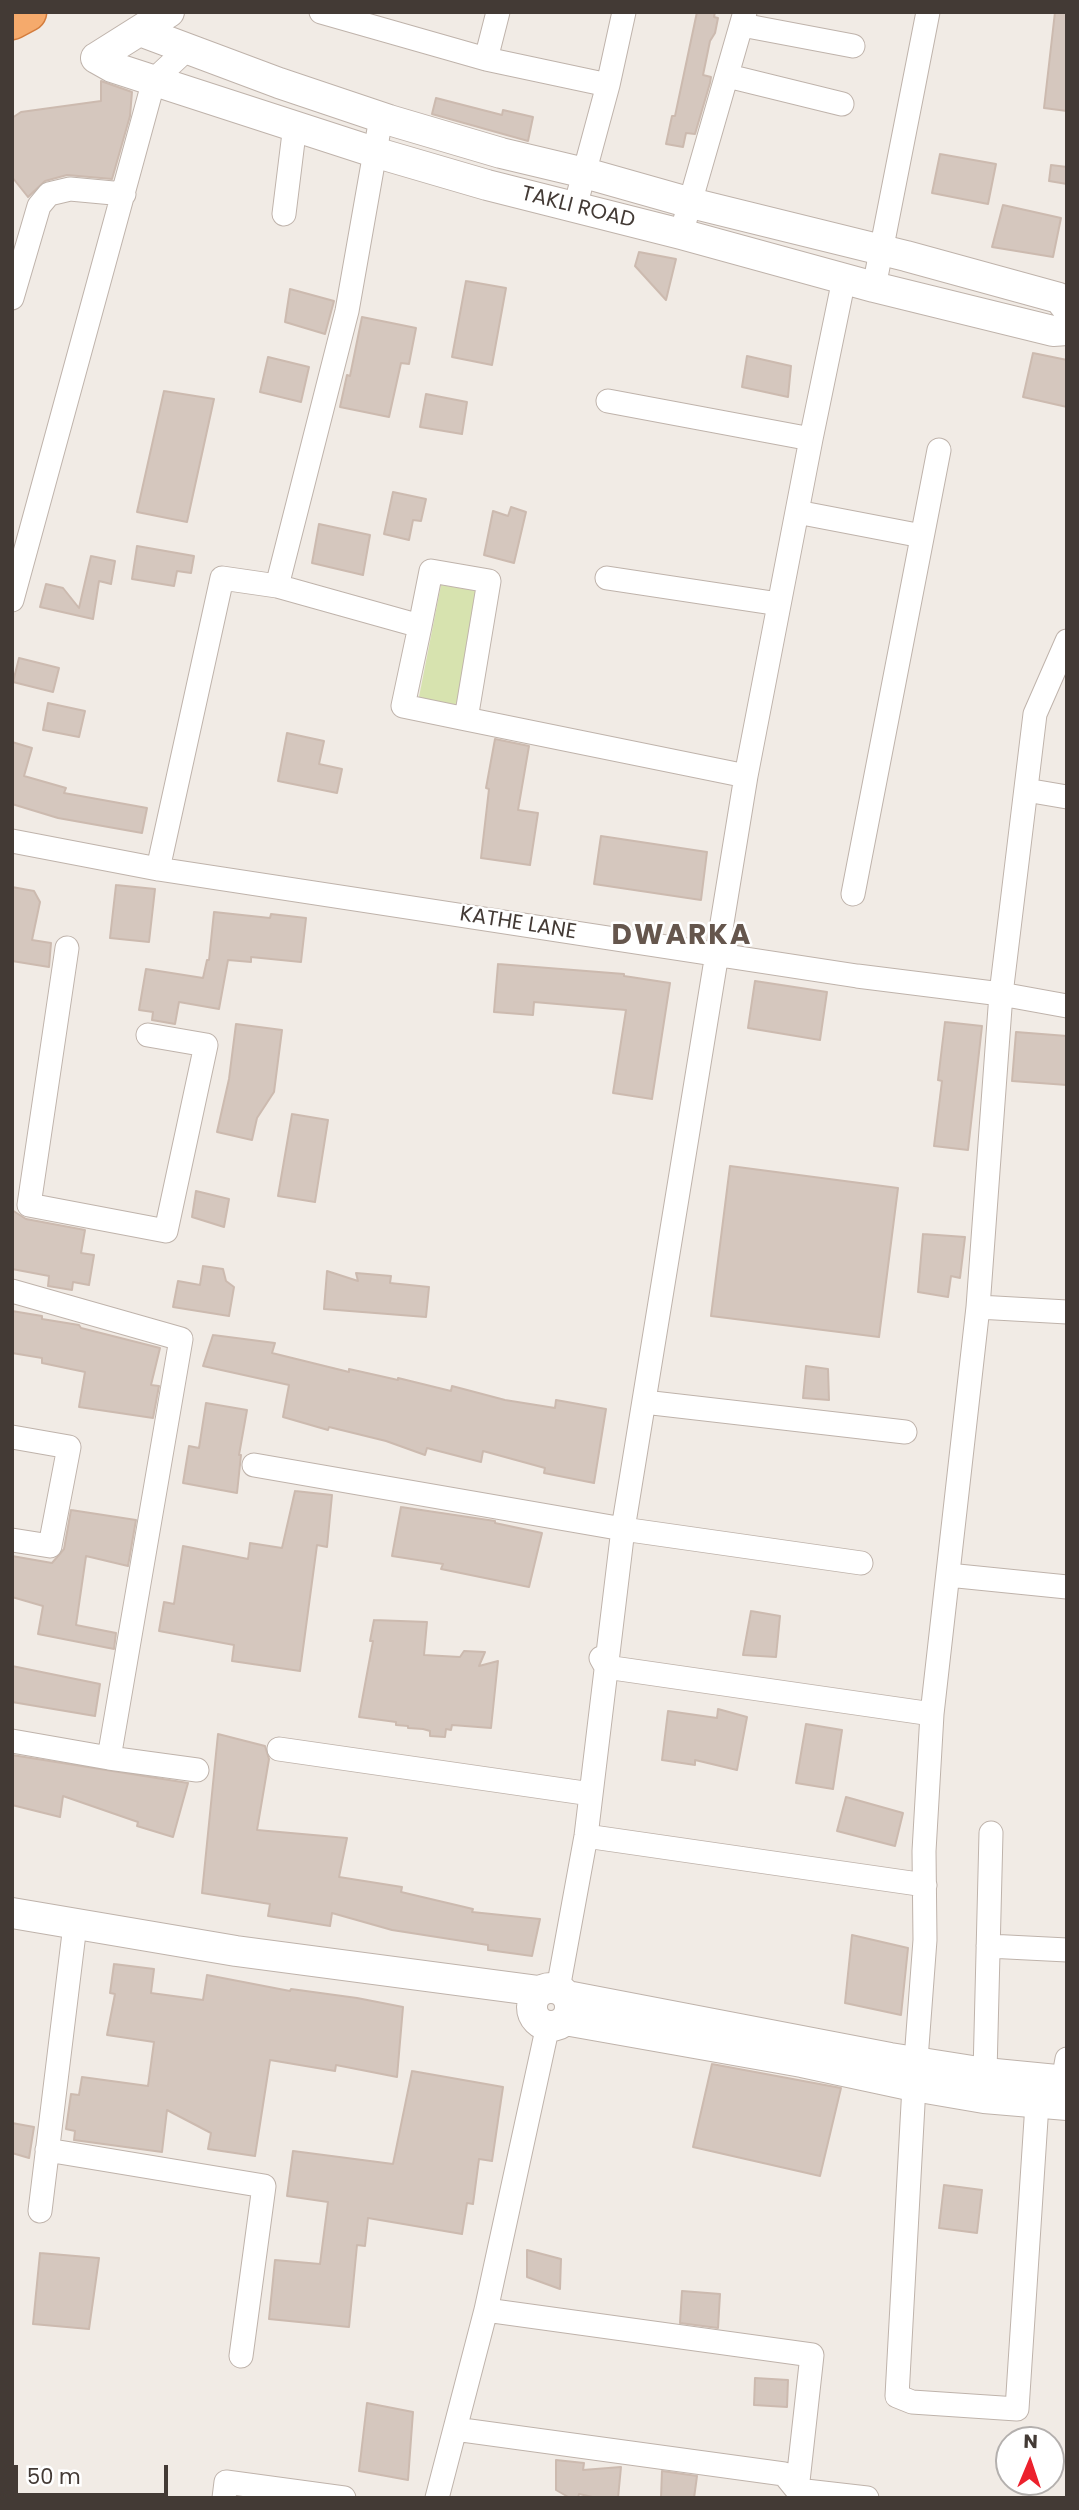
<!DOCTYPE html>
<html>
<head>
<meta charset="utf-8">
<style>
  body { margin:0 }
  #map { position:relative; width:1079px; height:2510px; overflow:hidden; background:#f1ebe5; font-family:Poppins,sans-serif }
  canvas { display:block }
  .frame { position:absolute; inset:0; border:14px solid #433a35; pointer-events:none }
  .north { position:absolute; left:995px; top:2426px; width:70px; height:70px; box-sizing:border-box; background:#fff; border:2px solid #b4b0ae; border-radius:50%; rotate:2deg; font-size:19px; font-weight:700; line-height:28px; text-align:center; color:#433a35 }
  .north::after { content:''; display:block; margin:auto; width:24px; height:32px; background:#ec212d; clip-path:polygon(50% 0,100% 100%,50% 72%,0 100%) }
  .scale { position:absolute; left:14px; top:2465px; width:154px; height:32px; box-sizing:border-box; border:4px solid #433a35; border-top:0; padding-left:9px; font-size:21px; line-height:24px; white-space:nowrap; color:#433a35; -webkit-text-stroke:5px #fff; paint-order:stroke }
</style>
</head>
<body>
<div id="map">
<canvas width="1079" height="2510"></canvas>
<div class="frame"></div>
<div class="north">N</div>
<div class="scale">50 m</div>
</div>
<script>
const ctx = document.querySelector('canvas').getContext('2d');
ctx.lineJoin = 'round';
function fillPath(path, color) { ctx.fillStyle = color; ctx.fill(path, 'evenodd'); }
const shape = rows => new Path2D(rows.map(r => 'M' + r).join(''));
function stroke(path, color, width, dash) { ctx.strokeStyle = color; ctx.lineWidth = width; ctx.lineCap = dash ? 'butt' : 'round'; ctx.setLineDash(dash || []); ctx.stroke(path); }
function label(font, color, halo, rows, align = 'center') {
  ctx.font = font + ' Poppins,sans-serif'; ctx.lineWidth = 5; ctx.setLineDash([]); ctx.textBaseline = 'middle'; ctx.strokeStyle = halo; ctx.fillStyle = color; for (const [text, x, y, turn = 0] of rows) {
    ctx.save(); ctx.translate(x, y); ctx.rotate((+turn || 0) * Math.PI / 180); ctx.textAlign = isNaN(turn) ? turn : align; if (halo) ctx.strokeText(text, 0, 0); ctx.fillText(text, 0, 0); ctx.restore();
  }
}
const green = shape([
  [441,585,477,591,458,706,419,697]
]);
const building = shape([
  [697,12,715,12,714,17,718,18,715,33,710,41,703,75,711,77,710,83,695,134,686,133,683,147,666,144,672,116,675,116,697,12],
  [1055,12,1067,12,1067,111,1044,108,1055,12],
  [101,81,132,92,130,116,112,179,67,175,45,181,28,197,12,177,12,118,21,112,101,101,101,81],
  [436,98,502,115,503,110,533,117,528,141,432,114,436,98],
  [940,154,996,164,988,204,932,193,940,154],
  [1051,165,1067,167,1067,184,1049,181,1051,165],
  [1003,205,1061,218,1053,257,992,247,1003,205],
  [639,252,676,259,666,300,635,266,639,252],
  [466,281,506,288,492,365,452,357,466,281],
  [290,289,334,301,325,334,285,322,290,289],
  [362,317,416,328,409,364,401,363,389,417,340,407,347,375,350,376,362,317],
  [1033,353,1067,360,1067,407,1023,397,1033,353],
  [747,356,791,366,788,397,742,387,747,356],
  [268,357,309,367,301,402,260,392,268,357],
  [164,391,214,399,187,522,137,512,164,391],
  [426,394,467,402,462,434,420,427,426,394],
  [393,492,426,499,421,521,413,520,409,540,384,534,393,492],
  [511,507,526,512,514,563,484,555,493,511,508,516,511,507],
  [319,524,370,535,363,575,312,563,319,524],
  [137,546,194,556,191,573,177,571,174,586,132,579,137,546],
  [91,556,115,561,111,584,99,581,93,619,40,607,46,584,63,588,79,608,91,556],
  [19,658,59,668,53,692,13,682,19,658],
  [48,703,85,711,79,737,43,730,48,703],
  [287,733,324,741,319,764,342,769,337,793,278,781,287,733],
  [495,739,529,746,518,810,538,813,530,865,481,858,489,789,486,788,495,739],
  [12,742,32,748,24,776,66,788,64,793,147,808,142,833,58,818,12,804,12,742],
  [601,836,707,852,701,900,594,884,601,836],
  [116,885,155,889,149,942,110,938,116,885],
  [12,887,34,891,40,902,32,940,51,943,49,967,12,961,12,887],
  [214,912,270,918,271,914,306,918,301,962,251,957,251,962,228,960,219,1009,179,1002,175,1024,152,1020,153,1012,139,1010,146,969,203,978,207,960,209,960,214,912],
  [498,964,624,974,624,976,670,983,652,1099,613,1093,626,1010,534,1002,533,1015,494,1012,498,964],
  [755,981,827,992,820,1040,748,1028,755,981],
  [945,1022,982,1026,968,1150,934,1146,942,1081,938,1080,945,1022],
  [236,1024,282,1030,274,1092,257,1118,252,1140,217,1132,229,1079,236,1024],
  [1016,1032,1067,1036,1067,1085,1012,1081,1016,1032],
  [292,1114,328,1120,315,1202,278,1196,292,1114],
  [730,1166,898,1188,879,1337,711,1316,730,1166],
  [196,1191,229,1199,224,1227,192,1217,196,1191],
  [12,1210,26,1219,85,1230,81,1253,94,1255,89,1285,73,1282,72,1290,48,1286,49,1276,12,1269,12,1210],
  [923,1234,965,1237,960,1278,951,1276,948,1297,918,1292,923,1234],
  [203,1266,223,1269,226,1281,234,1287,229,1316,173,1307,178,1281,200,1285,203,1266],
  [327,1271,358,1281,356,1273,391,1276,390,1283,429,1287,426,1317,324,1309,327,1271],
  [12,1311,42,1316,42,1319,79,1325,81,1328,160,1348,151,1385,159,1386,153,1418,79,1407,85,1372,42,1363,42,1358,12,1353,12,1311],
  [213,1335,275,1343,272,1353,349,1372,349,1369,398,1380,398,1378,451,1391,452,1386,505,1400,555,1408,556,1400,606,1409,594,1483,544,1473,545,1468,483,1451,481,1462,427,1448,425,1455,386,1441,329,1427,328,1430,283,1417,289,1385,203,1366,213,1335],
  [806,1366,828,1369,829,1400,803,1398,806,1366],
  [206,1403,247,1410,239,1455,241,1455,237,1493,183,1483,189,1446,199,1448,206,1403],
  [295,1491,332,1495,327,1547,317,1545,300,1671,232,1661,234,1645,159,1631,164,1602,174,1604,183,1546,248,1559,250,1543,282,1548,295,1491],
  [401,1507,495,1521,495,1523,542,1533,529,1587,441,1569,443,1564,392,1556,401,1507],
  [71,1510,136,1520,128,1566,86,1556,76,1625,116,1633,114,1649,38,1634,43,1606,12,1597,12,1556,52,1563,64,1549,71,1510],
  [751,1611,780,1616,776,1657,743,1655,751,1611],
  [374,1620,427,1622,424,1655,460,1657,464,1651,485,1652,479,1666,498,1661,491,1728,452,1725,451,1730,446,1729,445,1737,430,1736,430,1731,423,1729,408,1728,408,1726,396,1725,396,1722,359,1717,373,1641,370,1641,374,1620],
  [12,1666,100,1684,95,1716,12,1702,12,1666],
  [718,1709,747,1717,737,1770,695,1760,695,1765,662,1760,668,1711,717,1718,718,1709],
  [806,1724,842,1730,833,1789,796,1783,806,1724],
  [218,1734,265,1746,269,1759,257,1830,347,1838,339,1877,402,1887,401,1892,473,1909,472,1912,540,1919,532,1956,488,1950,488,1945,392,1930,332,1913,330,1926,268,1916,270,1904,202,1893,218,1734],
  [12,1755,188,1783,173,1837,137,1826,138,1822,63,1796,60,1817,12,1805,12,1755],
  [846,1797,903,1813,895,1846,837,1831,846,1797],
  [852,1935,908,1948,901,2015,845,2003,852,1935],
  [114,1964,154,1969,151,1993,203,2000,207,1975,290,1991,291,1989,357,1998,403,2007,397,2077,336,2065,335,2071,270,2060,255,2156,208,2149,211,2133,167,2110,162,2152,74,2140,75,2131,66,2129,71,2094,79,2095,82,2077,148,2086,154,2042,107,2035,115,1994,110,1993,114,1964],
  [712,2064,841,2088,820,2176,693,2147,712,2064],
  [412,2071,503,2087,492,2161,479,2159,473,2204,467,2203,462,2234,368,2218,365,2246,357,2245,349,2327,269,2319,275,2260,320,2264,328,2202,287,2196,293,2151,393,2164,412,2071],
  [12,2123,34,2127,29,2158,12,2153,12,2123],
  [944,2185,982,2190,977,2233,939,2228,944,2185],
  [527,2250,561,2259,560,2289,527,2277,527,2250],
  [40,2253,99,2258,89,2329,33,2324,40,2253],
  [682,2291,720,2294,718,2328,680,2323,682,2291],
  [755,2378,788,2380,787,2407,754,2405,755,2378],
  [367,2403,413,2412,408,2480,359,2471,367,2403],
  [556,2460,584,2463,583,2470,621,2467,618,2498,597,2498,579,2494,578,2498,570,2498,556,2490,556,2460],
  [662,2471,697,2476,694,2498,661,2498,662,2471]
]);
const minor = shape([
  [321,12,486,59,498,12],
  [742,25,853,46],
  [486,59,608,85],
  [728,76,842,104],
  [575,207,608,85,624,12],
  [284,214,295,125],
  [681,234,745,12],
  [874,287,928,12],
  [12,298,39,206,49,194,70,189,124,194],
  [608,401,811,439],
  [797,512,922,536],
  [607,578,779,604],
  [277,586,420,626,431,571,489,581,466,719,403,706,420,626],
  [12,600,154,80,187,49],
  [466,719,746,776,811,439,844,279],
  [746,776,623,1529,861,1563],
  [1026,790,1067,797],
  [12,841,158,869,857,976,1001,994,1067,1006],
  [158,869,222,578,277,586,347,311,381,118],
  [853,894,939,450],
  [67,948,29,1205,166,1231,206,1045,148,1035],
  [12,1291,181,1339,109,1758],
  [978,1307,1067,1312],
  [644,1402,905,1432],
  [12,1437,69,1447,50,1546,12,1540],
  [254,1465,623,1529,586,1836,558,1989],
  [948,1575,1067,1587],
  [601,1658,606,1667,932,1714,978,1307,1001,994,1035,714,1067,641],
  [932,1714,924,1851,925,1940,914,2086,897,2396,912,2402,1017,2409,1037,2104],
  [12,1741,109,1758,197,1770],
  [279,1749,591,1794],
  [586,1836,925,1885],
  [988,1946,1067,1950],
  [985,2073,991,1833],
  [1063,2081,1067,2059],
  [47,2150,264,2186,241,2356],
  [40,2211,75,1925],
  [486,2310,812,2355,797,2490],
  [455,2429,784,2474,797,2490,867,2498],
  [224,2498,226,2482,344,2498],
  [437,2498,486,2310,548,2025]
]);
const tertiary = shape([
  [140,31,279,83,389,120,501,153,585,173,691,203,906,256,1059,298,1067,308],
  [96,58,112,67,374,152,487,185,681,234,874,287,1053,331,1067,330],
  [96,58,169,12],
  [12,1913,236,1951,539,1991],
  '532 2007a19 19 0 1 1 38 0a19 19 0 1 1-38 0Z',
  [567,1996,890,2058,985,2073,1067,2081],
  [565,2020,802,2062,914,2086,984,2098,1067,2105]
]);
const motorway = shape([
  [12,20,27,12]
]);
const streetNames = [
  ["TAKLI ROAD",578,208,14],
  ["KATHE LANE",518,924,9]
];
const districtNames = [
  ["DWARKA",682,937]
];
fillPath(green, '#d7e3af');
fillPath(building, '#d5c7be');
stroke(building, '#ccbaaf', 2);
stroke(minor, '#bfb3ab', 25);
stroke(tertiary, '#bfb3ab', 32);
stroke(motorway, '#d37c3d', 41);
stroke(minor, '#fff', 23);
stroke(tertiary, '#fff', 30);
stroke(motorway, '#f5aa6c', 38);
label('21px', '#433a35', '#fff', streetNames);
ctx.letterSpacing = '2px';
label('bold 28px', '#65564d', '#fff', districtNames);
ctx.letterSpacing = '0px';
</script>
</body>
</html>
